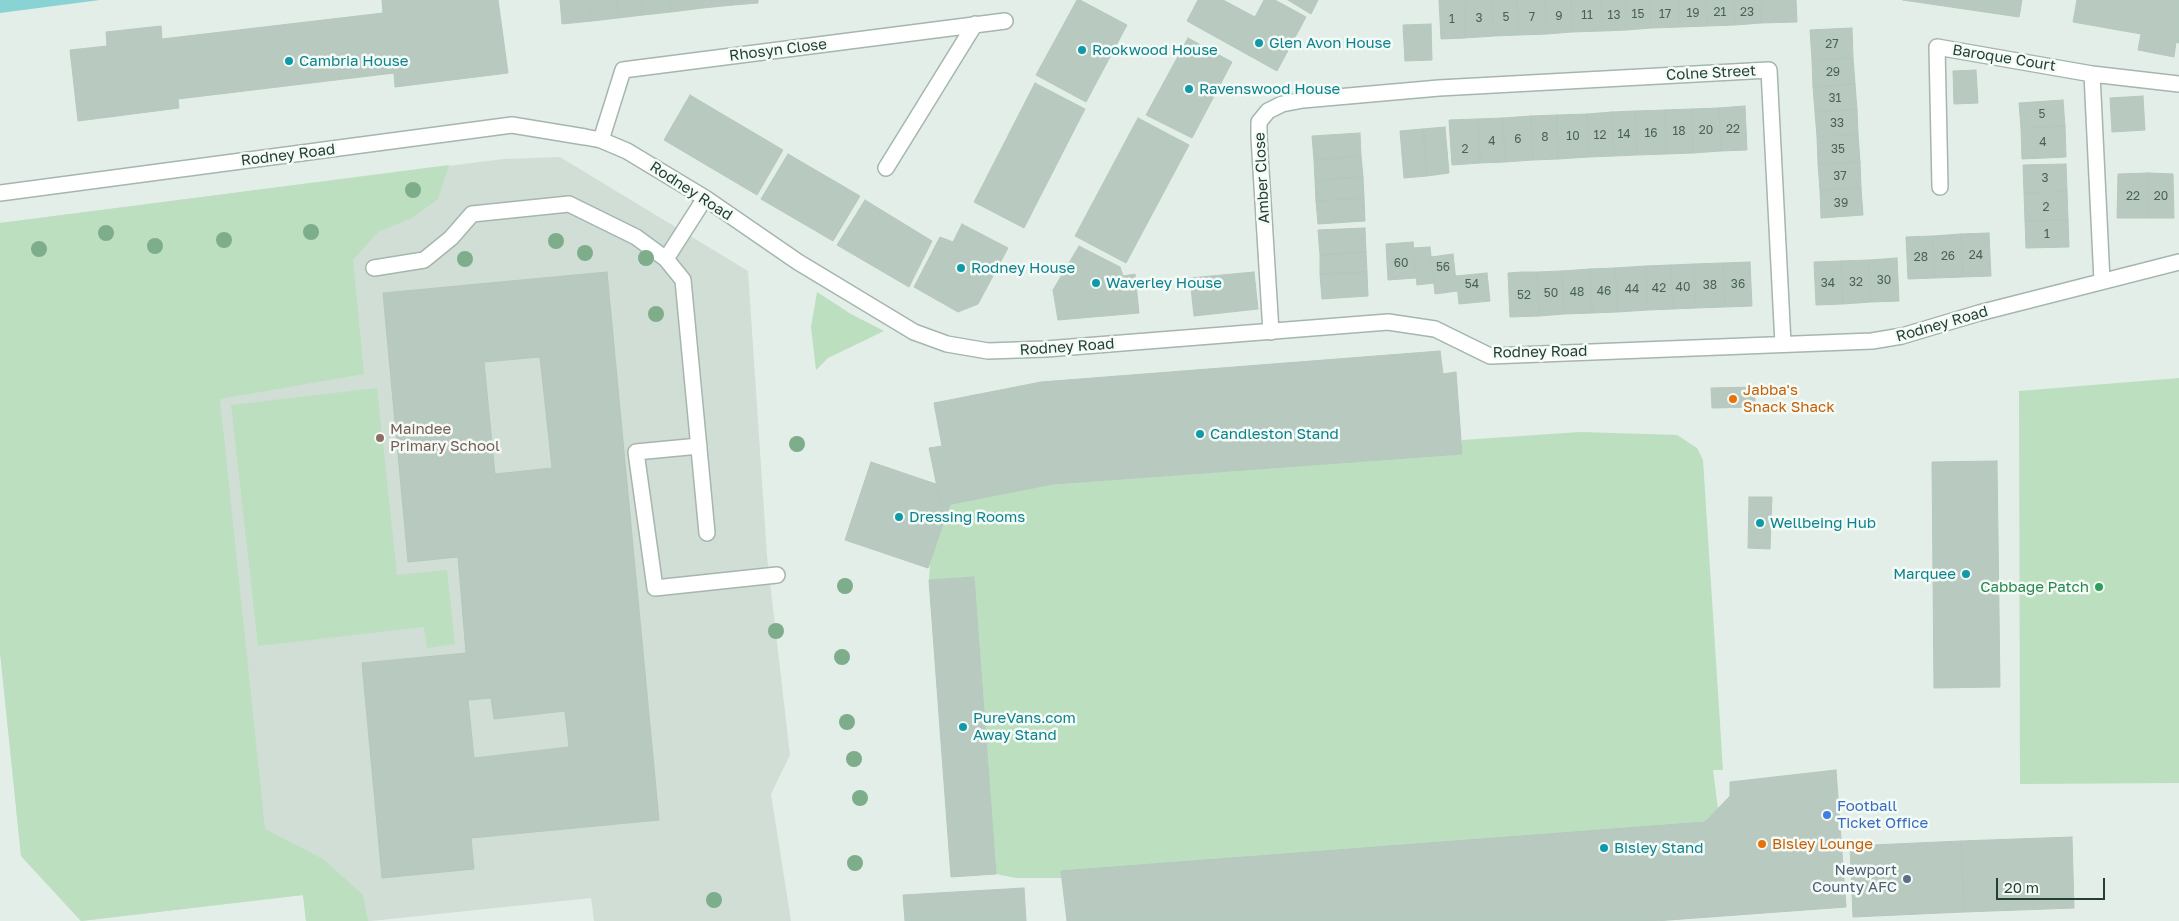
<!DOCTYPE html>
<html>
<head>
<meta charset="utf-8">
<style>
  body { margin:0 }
  #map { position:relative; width:2179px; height:921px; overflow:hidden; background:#e3eee8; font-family:"Golos Text",sans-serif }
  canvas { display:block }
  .scale { position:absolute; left:1996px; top:878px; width:109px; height:22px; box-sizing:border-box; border:2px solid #224034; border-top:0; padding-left:6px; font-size:15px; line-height:18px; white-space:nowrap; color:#224034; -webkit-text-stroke:4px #f4faf6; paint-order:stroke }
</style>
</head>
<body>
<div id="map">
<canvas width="2179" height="921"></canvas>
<div class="scale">20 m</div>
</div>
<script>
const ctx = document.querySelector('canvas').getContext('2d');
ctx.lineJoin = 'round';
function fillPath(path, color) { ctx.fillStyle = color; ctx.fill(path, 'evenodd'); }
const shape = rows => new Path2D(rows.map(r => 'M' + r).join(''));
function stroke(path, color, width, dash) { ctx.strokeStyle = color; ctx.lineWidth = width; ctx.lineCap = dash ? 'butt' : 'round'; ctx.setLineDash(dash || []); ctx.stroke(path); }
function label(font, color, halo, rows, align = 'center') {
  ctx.font = font + ' "Golos Text",sans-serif'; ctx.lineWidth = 5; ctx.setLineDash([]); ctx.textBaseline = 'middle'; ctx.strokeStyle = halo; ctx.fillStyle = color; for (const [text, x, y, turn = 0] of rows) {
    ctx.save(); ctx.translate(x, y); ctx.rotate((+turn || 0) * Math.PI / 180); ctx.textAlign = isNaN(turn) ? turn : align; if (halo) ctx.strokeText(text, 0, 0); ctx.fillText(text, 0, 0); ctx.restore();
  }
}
const built = shape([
  [560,157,748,271,767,556,790,755,771,794,791,921,594,921,591,898,371,921,306,921,303,895,81,921,21,856,0,652,0,223,503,159]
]);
const green = shape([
  [449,165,438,199,412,218,378,232,353,260,364,374,220,399,265,829,323,859,363,895,368,921,306,921,303,895,81,921,21,856,0,652,0,223],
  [817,292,851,314,884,331,828,358,816,370,811,327],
  [2179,378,2179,783,2020,784,2019,391],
  [377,388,397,575,447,570,455,644,427,648,424,627,258,646,231,405],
  [1580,432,1677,435,1697,448,1703,460,1723,770,1713,770,1718,809,1705,822,1062,878,1016,878,996,874,974,577,929,580,930,562,950,504,1053,484,1462,454,1462,440]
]);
const water = shape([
  [0,0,100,0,0,13]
]);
const building = shape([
  [382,0,498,0,508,73,395,87,394,73,178,99,179,108,78,121,70,50,107,46,106,32,161,26,162,39,383,13,382,0],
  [560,0,589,0,592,21,562,24,560,0],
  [589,0,616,0,618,18,592,21,589,0],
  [616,0,642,0,643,15,618,18,616,0],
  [642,0,670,0,671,12,643,15,642,0],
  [670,0,702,0,703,8,671,12,670,0],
  [702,0,732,0,733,5,703,8,702,0],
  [732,0,758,0,758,3,733,5,732,0],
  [1077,0,1080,0,1127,25,1086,102,1036,75,1077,0],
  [1198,0,1223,0,1255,17,1264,0,1275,0,1306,17,1277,71,1187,21,1198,0],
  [1288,0,1318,0,1311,14,1288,0],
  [1439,0,1464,0,1465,38,1441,39,1439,0],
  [1464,0,1492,0,1494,36,1465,38,1464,0],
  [1492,0,1517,0,1519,35,1494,36,1492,0],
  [1517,0,1545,0,1547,34,1519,35,1517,0],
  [1545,0,1571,0,1572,32,1547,34,1545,0],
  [1571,0,1601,0,1603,31,1572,32,1571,0],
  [1601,0,1626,0,1627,30,1603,31,1601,0],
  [1626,0,1649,0,1651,28,1627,30,1626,0],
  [1649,0,1679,0,1680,27,1651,28,1649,0],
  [1679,0,1706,0,1707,26,1680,27,1679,0],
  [1706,0,1734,0,1735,25,1707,26,1706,0],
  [1734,0,1760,0,1761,23,1735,25,1734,0],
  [1760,0,1796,0,1797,22,1761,23,1760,0],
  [1903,0,2022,0,2019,17,1903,0],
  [2077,0,2179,0,2179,43,2176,42,2174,57,2138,50,2141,34,2073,22,2077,0],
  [1431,24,1432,60,1405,61,1403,25,1431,24],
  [1852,28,1853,58,1812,60,1810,30,1852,28],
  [1188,38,1232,62,1192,138,1146,115,1188,38],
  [1853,58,1855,84,1813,87,1812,60,1853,58],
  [1976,70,1978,103,1954,104,1953,71,1976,70],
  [1035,83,1085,109,1024,228,974,202,1035,83],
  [1855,84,1857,109,1815,112,1813,87,1855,84],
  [690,95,783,150,757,195,664,140,690,95],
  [2143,96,2145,130,2112,132,2110,98,2143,96],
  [2063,100,2065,126,2021,128,2019,103,2063,100],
  [1745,106,1747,150,1721,151,1719,108,1745,106],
  [1719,108,1721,151,1693,153,1692,109,1719,108],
  [1692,109,1693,153,1666,154,1665,110,1692,109],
  [1857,109,1858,134,1817,137,1815,112,1857,109],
  [1665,110,1666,154,1637,155,1635,111,1665,110],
  [1635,111,1637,155,1614,156,1612,112,1635,111],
  [1612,112,1614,156,1589,157,1587,114,1612,112],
  [1587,114,1589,157,1558,159,1557,115,1587,114],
  [1557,115,1558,159,1533,160,1531,116,1557,115],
  [1531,116,1533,160,1505,162,1503,118,1531,116],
  [1138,118,1189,145,1126,263,1075,236,1138,118],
  [1503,118,1505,162,1480,163,1478,119,1503,118],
  [1478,119,1480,163,1452,165,1449,120,1478,119],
  [2065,126,2066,157,2022,159,2021,128,2065,126],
  [1445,127,1449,173,1427,176,1423,129,1445,127],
  [1423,129,1427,176,1404,178,1400,131,1423,129],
  [1360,133,1361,156,1314,160,1312,136,1360,133],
  [1858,134,1860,162,1818,164,1817,137,1858,134],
  [788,154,860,196,833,241,761,199,788,154],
  [1361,156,1363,177,1315,180,1314,160,1361,156],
  [1860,162,1861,188,1820,190,1818,164,1860,162],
  [2066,164,2067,191,2024,193,2023,165,2066,164],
  [2148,173,2148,218,2117,218,2118,174,2148,173],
  [2148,173,2173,174,2174,218,2148,218,2148,173],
  [1363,177,1364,198,1316,201,1315,180,1363,177],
  [1861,188,1863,215,1821,218,1820,190,1861,188],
  [2067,191,2068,220,2025,221,2024,193,2067,191],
  [1364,198,1365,221,1318,224,1316,201,1364,198],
  [865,200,932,241,909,287,837,245,865,200],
  [2068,220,2069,247,2026,248,2025,221,2068,220],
  [962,224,1008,248,978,304,958,312,914,287,940,237,953,242,962,224],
  [1365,228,1366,252,1320,255,1318,230,1365,228],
  [1989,233,1991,276,1963,277,1961,234,1989,233],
  [1961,234,1963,277,1935,278,1933,236,1961,234],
  [1933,236,1935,278,1908,279,1906,237,1933,236],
  [1413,242,1416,278,1388,280,1386,244,1413,242],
  [1079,246,1120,267,1123,276,1135,274,1139,313,1058,320,1053,290,1079,246],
  [1430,247,1434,283,1417,285,1413,248,1430,247],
  [1366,252,1367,272,1320,274,1320,255,1366,252],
  [1453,254,1457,291,1435,294,1431,257,1453,254],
  [1897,258,1899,301,1871,302,1869,260,1897,258],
  [1869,260,1871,302,1843,304,1841,261,1869,260],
  [1841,261,1843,304,1816,305,1814,262,1841,261],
  [1750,262,1752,306,1725,307,1723,263,1750,262],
  [1723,263,1725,307,1696,308,1694,264,1723,263],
  [1694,264,1696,308,1673,309,1671,265,1694,264],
  [1671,265,1673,309,1648,310,1646,266,1671,265],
  [1646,266,1648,310,1617,312,1615,268,1646,266],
  [1615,268,1617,312,1592,313,1590,269,1615,268],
  [1590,269,1592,313,1564,314,1562,271,1590,269],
  [1562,271,1564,314,1539,316,1537,272,1562,271],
  [607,272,659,820,471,838,474,869,382,878,362,663,466,653,458,557,408,562,383,293,607,272],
  [540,357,552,468,495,474,484,362,540,357],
  [491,698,494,719,565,711,569,747,474,758,468,700,491,698],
  [1254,272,1258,309,1194,316,1190,278,1254,272],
  [1367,272,1368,296,1322,299,1320,274,1367,272],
  [1522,272,1537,272,1539,316,1510,317,1508,273,1522,272],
  [1487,273,1490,301,1459,304,1456,276,1487,273],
  [1440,351,1443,374,1456,372,1462,454,1053,484,941,506,929,448,942,446,934,403,1041,382,1440,351],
  [1755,387,1755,407,1712,408,1711,388,1755,387],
  [1997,461,2000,687,1934,688,1932,462,1997,461],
  [871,462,936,484,941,506,950,504,928,568,845,540,871,462],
  [1749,497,1772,497,1770,549,1748,548,1749,497],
  [974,577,996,874,951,877,929,580,974,577],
  [1836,770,1846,907,1655,921,1067,921,1061,871,1705,822,1730,796,1730,782,1836,770],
  [2072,837,2074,908,1964,912,1961,841,2072,837],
  [1961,841,1964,912,1853,917,1850,846,1961,841],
  [1024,888,1026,921,905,921,903,895,1024,888]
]);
const minor = shape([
  [2092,74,2102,281],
  [601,140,623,70,1005,21],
  [886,168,975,24],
  [1940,187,1937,47,2092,74,2179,84],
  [0,193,512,125,585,137,601,140,627,151,705,198,798,262,914,332,947,344,988,351,1046,349,1388,322,1435,329,1490,356,1872,341,1902,336,1979,313,2179,262],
  [705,198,666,259,683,280,707,533],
  [374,268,424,260,451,238,472,214,569,204,636,237,666,259],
  [1271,332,1259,137,1259,122,1268,111,1282,104,1303,100,1439,88,1769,70,1783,344],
  [699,446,636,452,655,588,777,575]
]);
const trees = [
  [413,190],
  [311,232],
  [106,233],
  [224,240],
  [556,241],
  [155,246],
  [39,249],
  [585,253],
  [646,258],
  [465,259],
  [656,314],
  [797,444],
  [845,586],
  [776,631],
  [842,657],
  [847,722],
  [854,759],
  [860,798],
  [855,863],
  [714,900]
];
const markers = [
  [1259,43,5,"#0f9aa8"],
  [1082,50,5,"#0f9aa8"],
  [289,61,5,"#0f9aa8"],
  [1189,89,5,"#0f9aa8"],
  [961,268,5,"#0f9aa8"],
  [1096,283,5,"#0f9aa8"],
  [1733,399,5,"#e8710a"],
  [1200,434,5,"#0f9aa8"],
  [380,438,5,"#8d6e63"],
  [899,517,5,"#0f9aa8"],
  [1760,523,5,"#0f9aa8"],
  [1966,574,5,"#0f9aa8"],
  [2099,587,5,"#2e9e5b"],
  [963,727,5,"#0f9aa8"],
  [1827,815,5,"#3f7fe0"],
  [1762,844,5,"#e8710a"],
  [1604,848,5,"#0f9aa8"],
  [1907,879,5,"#5c6f8a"]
];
const numberNames = [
  ["21",1720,12],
  ["23",1747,12],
  ["19",1693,13],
  ["15",1638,14],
  ["17",1665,14],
  ["11",1587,15],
  ["13",1614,15],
  ["9",1559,16],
  ["5",1506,17],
  ["7",1532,17],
  ["3",1479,18],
  ["1",1452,19],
  ["27",1832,44],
  ["29",1833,72],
  ["31",1835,98],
  ["5",2042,114],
  ["33",1837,123],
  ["22",1733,129],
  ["20",1706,130],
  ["18",1679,131],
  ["16",1651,133],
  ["14",1624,134],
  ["12",1600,135],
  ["10",1573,136],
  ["8",1545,137],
  ["6",1518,139],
  ["4",1492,141],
  ["4",2043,142],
  ["2",1465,149],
  ["35",1838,149],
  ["37",1840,176],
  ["3",2045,178],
  ["22",2133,196],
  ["20",2161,196],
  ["39",1841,203],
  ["2",2046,207],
  ["1",2047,234],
  ["24",1976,255],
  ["26",1948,256],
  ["28",1921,257],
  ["60",1401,263],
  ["56",1443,267],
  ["30",1884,280],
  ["32",1856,282],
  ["34",1828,283],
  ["54",1472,284],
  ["36",1738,284],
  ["38",1710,285],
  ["40",1683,287],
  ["42",1659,288],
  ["44",1632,289],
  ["46",1604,291],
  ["48",1577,292],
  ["50",1551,293],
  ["52",1524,295]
];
const cultureNames = [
  ["Glen Avon House",1269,43],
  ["Rookwood House",1092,50],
  ["Cambria House",299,61],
  ["Ravenswood House",1199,89],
  ["Rodney House",971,268],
  ["Waverley House",1106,283],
  ["Candleston Stand",1210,434],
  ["Dressing Rooms",909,517],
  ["Wellbeing Hub",1770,523],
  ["Marquee",1956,574,"right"],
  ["PureVans.com",973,718],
  ["Away Stand",973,735],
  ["Bisley Stand",1614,848]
];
const streetNames = [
  ["Rhosyn Close",778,50,-7],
  ["Baroque Court",2004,58,9],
  ["Colne Street",1711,73,-3],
  ["Rodney Road",288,155,-7],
  ["Amber Close",1262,178,-93],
  ["Rodney Road",691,191,33],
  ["Rodney Road",1942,324,-16],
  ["Rodney Road",1067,347,-4],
  ["Rodney Road",1540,352,-1]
];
const foodNames = [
  ["Jabba's",1743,390],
  ["Snack Shack",1743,407],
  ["Bisley Lounge",1772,844]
];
const educationNames = [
  ["Maindee",390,429],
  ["Primary School",390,446]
];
const leisureNames = [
  ["Cabbage Patch",2089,587]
];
const shopNames = [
  ["Football",1837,806],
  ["Ticket Office",1837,823]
];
const serviceNames = [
  ["Newport",1897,870],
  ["County AFC",1897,887]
];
fillPath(built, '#d1ded6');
fillPath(green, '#bcdfc0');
fillPath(water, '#8ad3d4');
fillPath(building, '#b8c9c0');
stroke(building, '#b5c8be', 1);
stroke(minor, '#a5b6ae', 18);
stroke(minor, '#fff', 15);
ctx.fillStyle = '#7dad8a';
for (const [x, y] of trees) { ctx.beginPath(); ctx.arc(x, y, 8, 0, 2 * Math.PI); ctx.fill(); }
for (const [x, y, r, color] of markers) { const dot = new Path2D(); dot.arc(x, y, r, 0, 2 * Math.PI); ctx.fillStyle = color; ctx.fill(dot); stroke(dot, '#f4faf6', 2); }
label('12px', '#486257', null, numberNames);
label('15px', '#0d838f', '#f4faf6', cultureNames, 'left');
label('15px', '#224034', '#f4faf6', streetNames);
label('15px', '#c56008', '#f4faf6', foodNames, 'left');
label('15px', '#785e54', '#f4faf6', educationNames, 'left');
label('15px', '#27864d', '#f4faf6', leisureNames, 'right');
label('15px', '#366cbe', '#f4faf6', shopNames, 'left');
label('15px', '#4e5e75', '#f4faf6', serviceNames, 'right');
</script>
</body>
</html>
